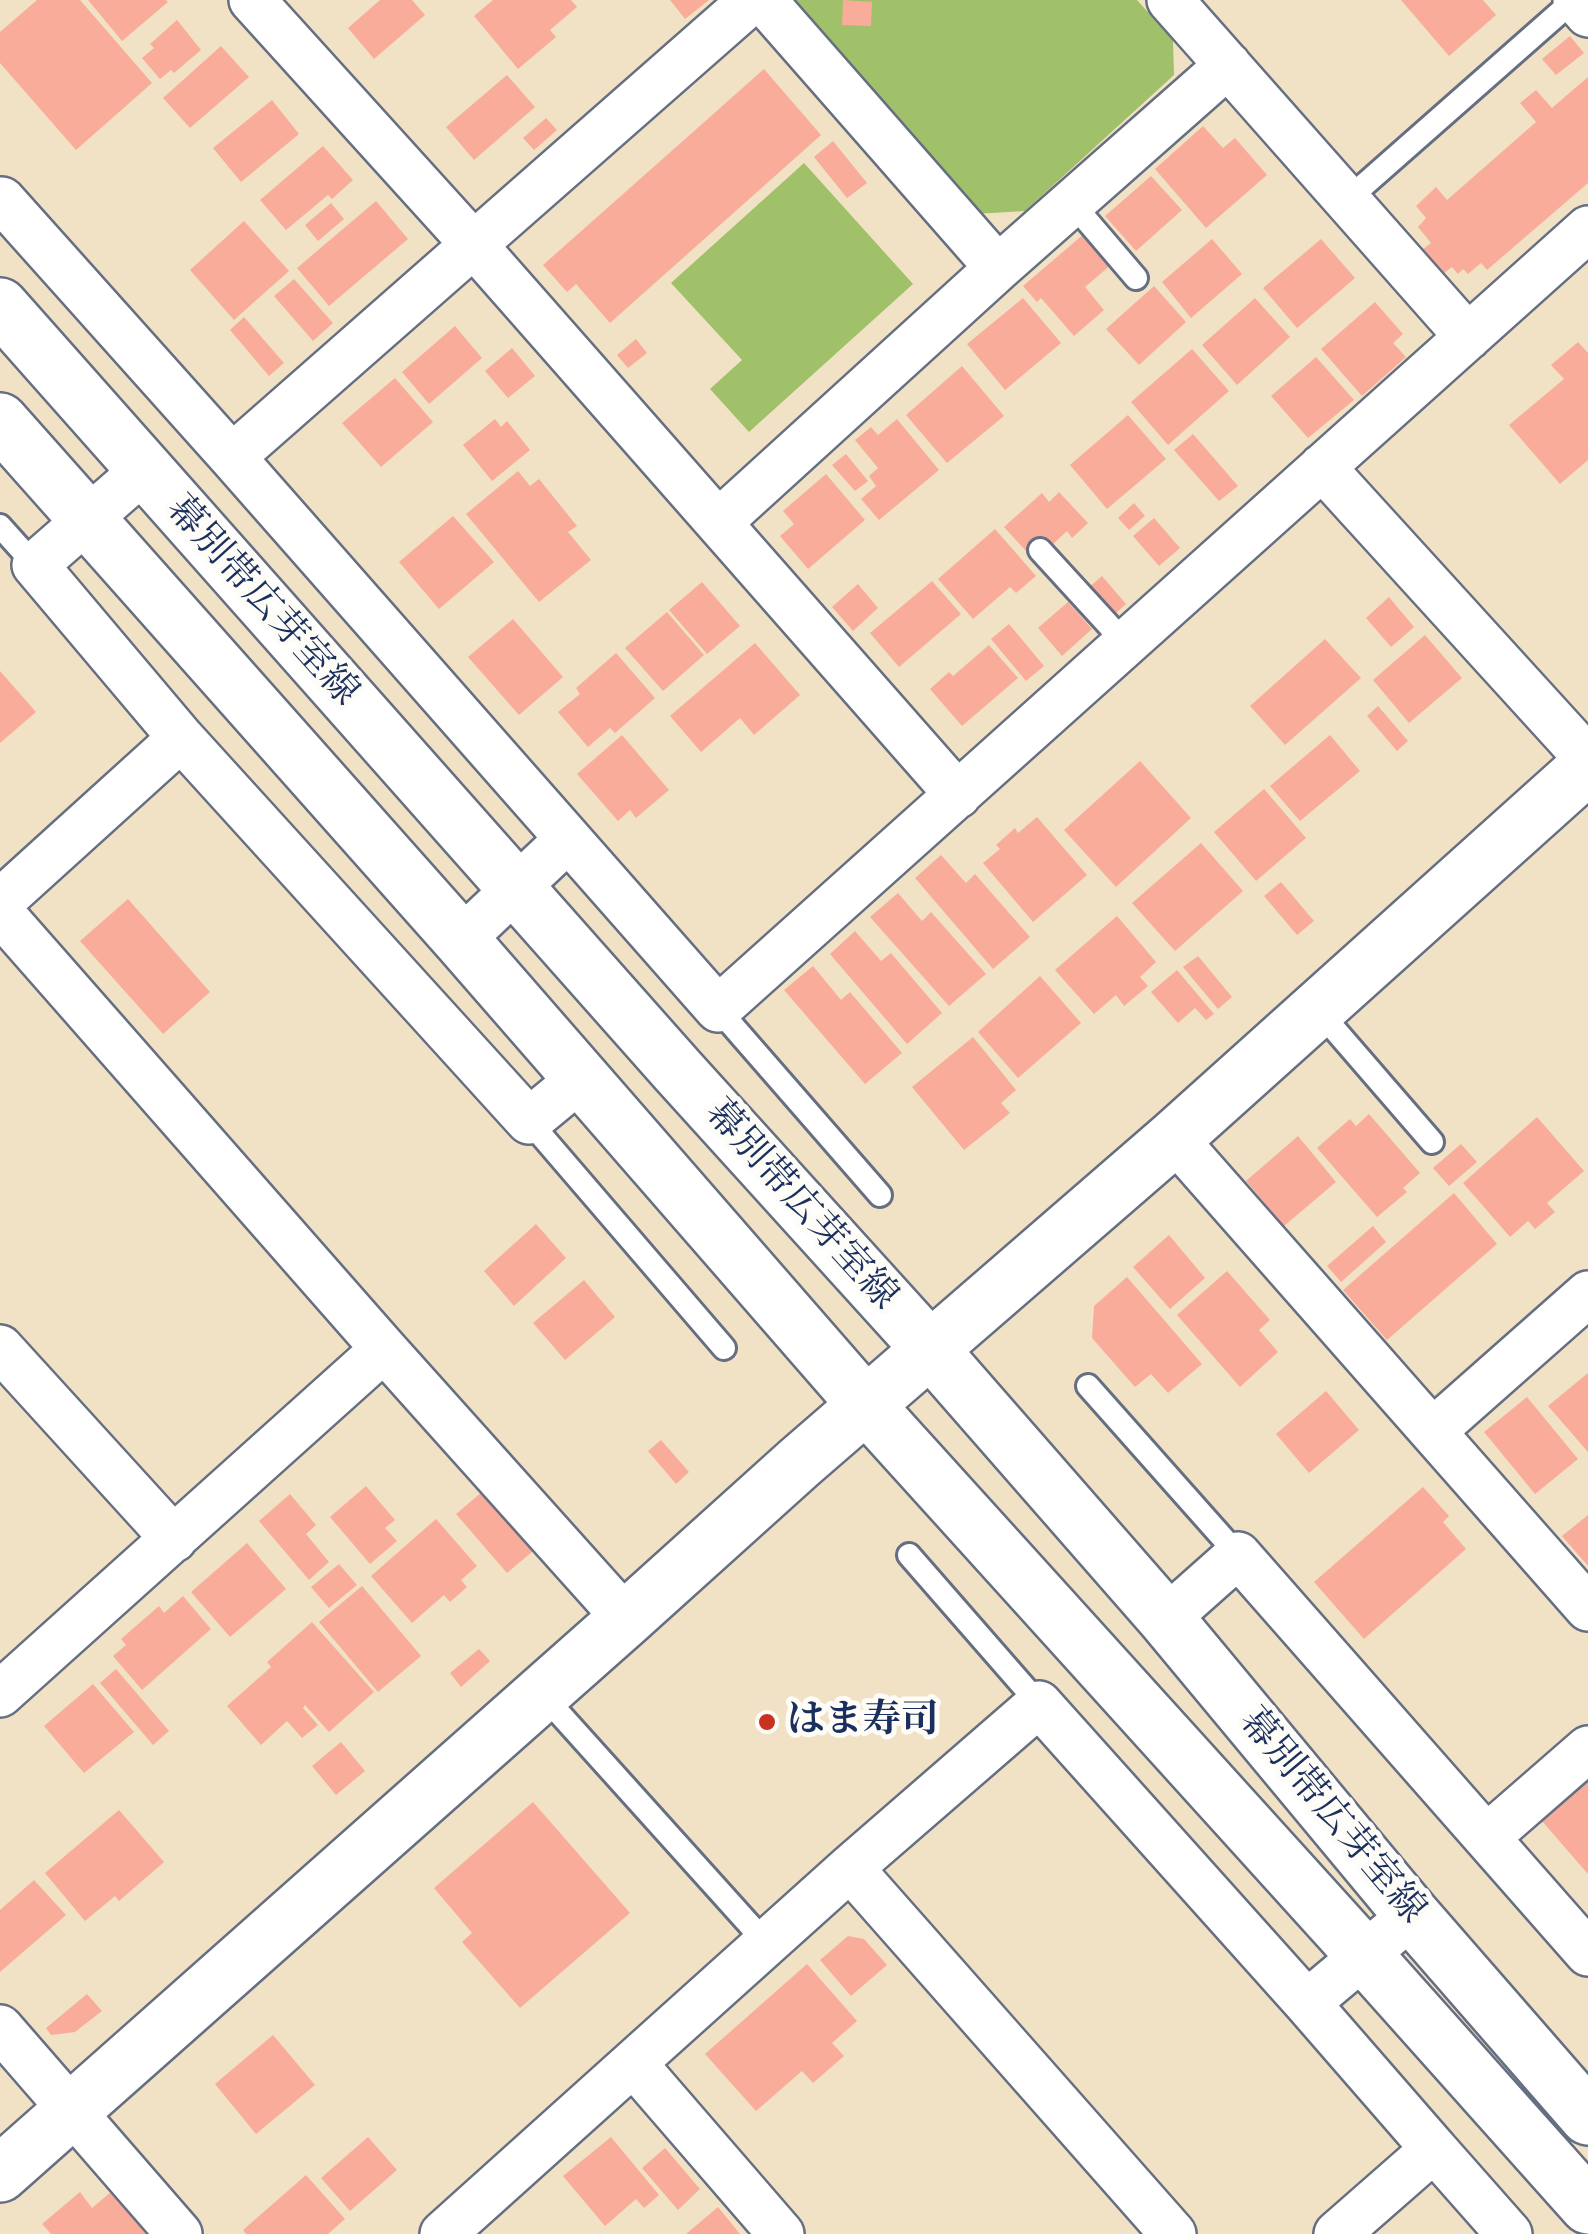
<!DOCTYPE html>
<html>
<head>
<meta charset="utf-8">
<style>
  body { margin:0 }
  canvas { display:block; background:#f1e2c5 }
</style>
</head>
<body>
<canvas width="1588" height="2234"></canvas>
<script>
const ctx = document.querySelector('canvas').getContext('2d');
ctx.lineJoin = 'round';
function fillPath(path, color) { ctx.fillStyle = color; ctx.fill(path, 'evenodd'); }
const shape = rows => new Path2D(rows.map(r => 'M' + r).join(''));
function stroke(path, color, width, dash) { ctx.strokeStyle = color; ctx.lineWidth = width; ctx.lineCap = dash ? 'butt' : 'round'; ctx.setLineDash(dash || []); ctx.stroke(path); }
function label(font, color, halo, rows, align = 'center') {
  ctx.font = font + ' Cardo,"Noto Serif JP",serif'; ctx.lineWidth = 10; ctx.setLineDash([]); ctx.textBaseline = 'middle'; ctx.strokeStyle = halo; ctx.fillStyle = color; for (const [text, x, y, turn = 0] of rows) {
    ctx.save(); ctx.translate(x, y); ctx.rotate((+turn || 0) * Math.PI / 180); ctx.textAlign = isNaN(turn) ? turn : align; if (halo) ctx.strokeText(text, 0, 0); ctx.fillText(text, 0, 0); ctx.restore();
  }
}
const green = shape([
  [789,0,1137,0,1173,40,1174,75,1025,211,975,214],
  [804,163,913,284,749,432,710,389,742,360,671,283]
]);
const building = shape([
  [37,0,80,0,152,83,76,150,0,63,0,32],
  [88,0,166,0,168,2,122,41],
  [380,0,412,0,425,15,374,59,348,28],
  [493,0,571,0,577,7,550,30,556,37,518,69,474,16],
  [670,0,709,0,685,19],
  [843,0,872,2,871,26,842,25],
  [1401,0,1483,0,1496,15,1449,56],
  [177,20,201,50,174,73,171,70,160,79,142,58,154,48,150,44],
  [1570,36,1584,53,1556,75,1542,59],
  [221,46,249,77,190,128,163,98],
  [764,69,821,135,610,323,576,284,567,292,543,265],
  [507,75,535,107,474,160,446,127],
  [1588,77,1588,183,1487,270,1481,263,1468,274,1463,269,1458,274,1452,267,1444,273,1423,249,1431,243,1418,227,1426,218,1416,206,1436,187,1447,200,1536,122,1520,103,1536,90,1552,108],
  [272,100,299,134,241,182,213,148],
  [546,118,557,130,534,150,523,138],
  [1203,126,1223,148,1235,138,1267,175,1206,228,1155,169],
  [833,141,867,183,847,198,814,157],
  [323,146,353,180,332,199,328,195,286,230,260,200],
  [1151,176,1182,210,1136,251,1105,216],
  [376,201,408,239,329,306,297,268],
  [331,203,344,219,318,241,305,225],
  [244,221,289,271,234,320,190,270],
  [1085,233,1112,264,1085,287,1104,310,1074,336,1041,298,1037,302,1023,286],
  [1212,239,1242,274,1191,318,1162,282],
  [1321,239,1355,278,1297,328,1263,288],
  [294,279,333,323,313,341,274,296],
  [1154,286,1186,322,1139,365,1106,329],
  [1023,298,1061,343,1005,390,967,344],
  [1255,298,1290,337,1237,385,1202,345],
  [1375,302,1403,334,1393,343,1406,357,1362,396,1321,349],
  [244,317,284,363,269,376,230,330],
  [455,326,482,358,429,404,402,372],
  [636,339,647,353,628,368,617,355],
  [1578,342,1588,353,1588,460,1560,484,1509,425,1564,379,1551,365],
  [512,348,535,376,508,398,485,371],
  [1192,349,1229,391,1168,445,1131,402],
  [1316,357,1354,400,1308,438,1271,396],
  [962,366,1004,416,947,463,906,415],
  [395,378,433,422,381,467,342,423],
  [1128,415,1166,459,1107,509,1070,465],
  [495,419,501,427,507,421,530,450,492,481,463,445],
  [897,419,939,470,879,520,861,499,876,486,869,476,878,468,855,440,871,427,878,435],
  [1193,434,1238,486,1219,501,1174,450],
  [846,454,868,481,855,491,832,465],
  [518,471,530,486,539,479,577,526,568,532,591,560,539,602,466,514],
  [826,474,865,520,808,569,780,536,794,524,783,511],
  [1059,492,1088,523,1072,538,1067,531,1035,561,1004,527,1042,493,1049,502],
  [1134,503,1145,516,1129,530,1118,518],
  [453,516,494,562,439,609,399,562],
  [1154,518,1180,548,1159,566,1133,536],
  [995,529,1036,576,1016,593,1010,587,973,619,938,579],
  [1102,576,1126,604,1097,630,1073,601],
  [932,581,961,614,899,667,870,633],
  [702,582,740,626,707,654,669,610],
  [858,584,878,608,853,631,832,607],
  [1389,597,1414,627,1391,647,1366,618],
  [1068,602,1092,629,1062,656,1038,628],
  [667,612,704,655,663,691,625,648],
  [513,619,563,677,519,715,468,657],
  [1009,624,1044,666,1026,681,991,639],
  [1425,635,1462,678,1409,723,1373,680],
  [1325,639,1361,678,1285,745,1250,706],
  [755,643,800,695,754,735,740,718,701,752,670,716],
  [989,645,1018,678,962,726,930,689,949,672,953,676],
  [616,653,655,698,615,733,610,728,588,747,558,712,580,694,576,688],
  [0,671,36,712,0,743],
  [1378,706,1408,741,1397,751,1367,716],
  [622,735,669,790,636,818,630,810,618,821,577,774],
  [1330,735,1360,771,1300,821,1270,786],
  [1140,761,1191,818,1116,887,1064,830],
  [1264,789,1306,838,1256,881,1214,832],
  [1037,817,1087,875,1033,922,983,863,1000,849,996,845,1015,828,1018,833],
  [1201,843,1243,891,1175,951,1132,903],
  [941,855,966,883,975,874,1030,937,993,969,915,878],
  [1281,882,1314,921,1297,935,1264,896],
  [898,893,922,921,931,912,986,974,949,1006,870,917],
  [128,899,210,992,163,1034,80,941],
  [1117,916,1156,962,1140,977,1148,986,1124,1006,1116,995,1094,1014,1055,970],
  [855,931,881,961,891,953,942,1013,907,1044,830,954],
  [1198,956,1232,997,1218,1009,1183,967],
  [813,966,841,1000,850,992,902,1053,865,1084,784,990],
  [1177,970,1214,1014,1206,1020,1195,1008,1178,1023,1151,992],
  [1040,976,1081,1023,1018,1078,978,1032],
  [973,1037,1016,1090,1001,1103,1010,1113,964,1150,912,1087],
  [1369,1114,1420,1173,1403,1188,1407,1192,1377,1217,1317,1148,1350,1119,1356,1126],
  [1537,1117,1584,1171,1547,1203,1555,1212,1535,1229,1528,1221,1510,1237,1463,1183],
  [1298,1136,1336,1182,1284,1226,1246,1181],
  [1461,1144,1477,1162,1449,1186,1433,1168],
  [1454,1193,1497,1244,1387,1340,1343,1290],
  [536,1224,566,1258,514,1306,484,1271],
  [1373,1226,1386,1242,1341,1282,1327,1266],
  [1169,1235,1205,1278,1170,1309,1133,1267],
  [1227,1271,1270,1320,1259,1330,1278,1352,1240,1387,1177,1315],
  [1127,1277,1202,1364,1168,1393,1151,1374,1135,1387,1092,1338,1094,1306],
  [584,1280,615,1317,565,1360,533,1323],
  [1588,1373,1588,1452,1548,1406],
  [1326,1391,1359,1430,1309,1473,1276,1434],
  [1527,1397,1578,1459,1535,1494,1484,1432],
  [661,1440,689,1472,676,1484,648,1451],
  [366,1486,395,1520,385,1528,397,1541,370,1564,330,1517],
  [1423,1487,1449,1516,1443,1522,1466,1549,1364,1639,1314,1582],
  [482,1492,533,1551,507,1573,456,1514],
  [290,1494,316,1525,306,1534,329,1562,309,1580,259,1521],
  [1588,1515,1588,1566,1562,1536],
  [436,1519,477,1566,461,1580,467,1587,450,1602,444,1595,412,1623,371,1576],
  [247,1543,286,1589,230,1637,191,1592],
  [339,1564,357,1585,329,1608,311,1587],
  [362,1586,421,1656,378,1692,319,1622],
  [183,1596,211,1629,142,1690,113,1656,126,1645,121,1639,159,1606,164,1613],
  [312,1622,374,1692,329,1732,305,1705,303,1708,318,1725,302,1738,287,1721,261,1745,227,1706,271,1667,267,1662],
  [479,1649,490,1661,461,1687,450,1673],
  [116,1669,169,1731,153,1745,100,1683],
  [93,1684,134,1732,84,1773,44,1726],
  [341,1742,365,1771,336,1795,312,1766],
  [1588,1780,1588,1874,1541,1820],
  [533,1802,630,1913,520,2008,462,1942,472,1933,434,1888],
  [119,1810,164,1862,119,1901,115,1896,85,1921,45,1873],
  [34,1880,66,1915,0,1972,0,1910],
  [848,1936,864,1939,887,1965,851,1996,820,1960],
  [807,1964,857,2021,832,2043,844,2056,813,2083,802,2071,756,2111,705,2054],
  [87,1994,102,2011,75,2032,51,2035,46,2028],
  [273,2035,315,2085,256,2134,215,2084],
  [368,2137,397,2170,350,2211,321,2178],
  [611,2137,659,2195,644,2208,636,2199,605,2226,563,2176],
  [665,2148,700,2189,678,2210,642,2168],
  [306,2175,345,2219,328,2234,246,2234,243,2230],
  [80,2192,92,2208,111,2192,147,2234,51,2234,42,2224],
  [718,2207,740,2234,686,2234]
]);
const service = shape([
  [1347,200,1574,0],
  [1072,203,1136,278],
  [0,526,35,565],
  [1040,550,1126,644],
  [718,1009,880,1195],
  [1317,1009,1432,1142],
  [529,1121,724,1348],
  [1088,1386,1238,1555],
  [909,1555,1039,1704],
  [541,1693,766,1943]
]);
const minor = shape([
  [252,0,474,245,958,795],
  [763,0,998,268],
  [1170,0,1468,337],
  [1576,0,1588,14],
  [0,202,2,200,232,457,718,1009,1588,229],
  [232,457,752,0],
  [1322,467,1588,759],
  [719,522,998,268,1228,65],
  [181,738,529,1121,581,1078],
  [0,902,181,738,35,565,144,470],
  [0,912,384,1349,626,1619],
  [461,940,568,839],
  [1174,1138,1588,1608],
  [0,1348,174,1539],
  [1433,1431,1588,1294],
  [1166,1619,1238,1555,1588,1953],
  [0,1694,384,1349],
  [1487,1837,1588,1749],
  [850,1868,1173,2234],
  [1307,2003,1434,2149,1337,2234],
  [0,2028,179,2234],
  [634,2064,781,2234],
  [1434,2149,1509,2234],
  [443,2234,850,1868,1039,1704,1307,2003,1412,1915]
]);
const tertiary = shape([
  [0,2174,626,1619,799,1463,1174,1138,1588,766]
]);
const primary = shape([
  [0,306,678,1071,930,1349,1166,1619,1412,1915,1588,2117],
  [0,421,461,940,866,1405,1364,1955,1588,2206]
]);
const markers = [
  [767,1722,10,"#c8321e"]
];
const streetNames = [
  ["幕別帯広芽室線",261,602,48],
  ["幕別帯広芽室線",800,1206,48],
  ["幕別帯広芽室線",1331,1817,50]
];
const poiNames = [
  ["はま寿司",787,1722]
];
fillPath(green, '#a0c069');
fillPath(building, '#f9ac99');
stroke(service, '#666e82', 28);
stroke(minor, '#666e82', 50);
stroke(tertiary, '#666e82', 60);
stroke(primary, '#666e82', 60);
stroke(service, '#fff', 22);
stroke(minor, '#fff', 45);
stroke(tertiary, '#fff', 55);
stroke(primary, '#fff', 55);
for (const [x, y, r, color] of markers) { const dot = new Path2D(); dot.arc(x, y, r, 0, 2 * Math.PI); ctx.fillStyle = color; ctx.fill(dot); stroke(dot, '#fdfcf7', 4); }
label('38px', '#1b2f5e', '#fdfcf7', streetNames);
label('bold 38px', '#1b2f5e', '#fdfcf7', poiNames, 'left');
</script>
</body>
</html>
